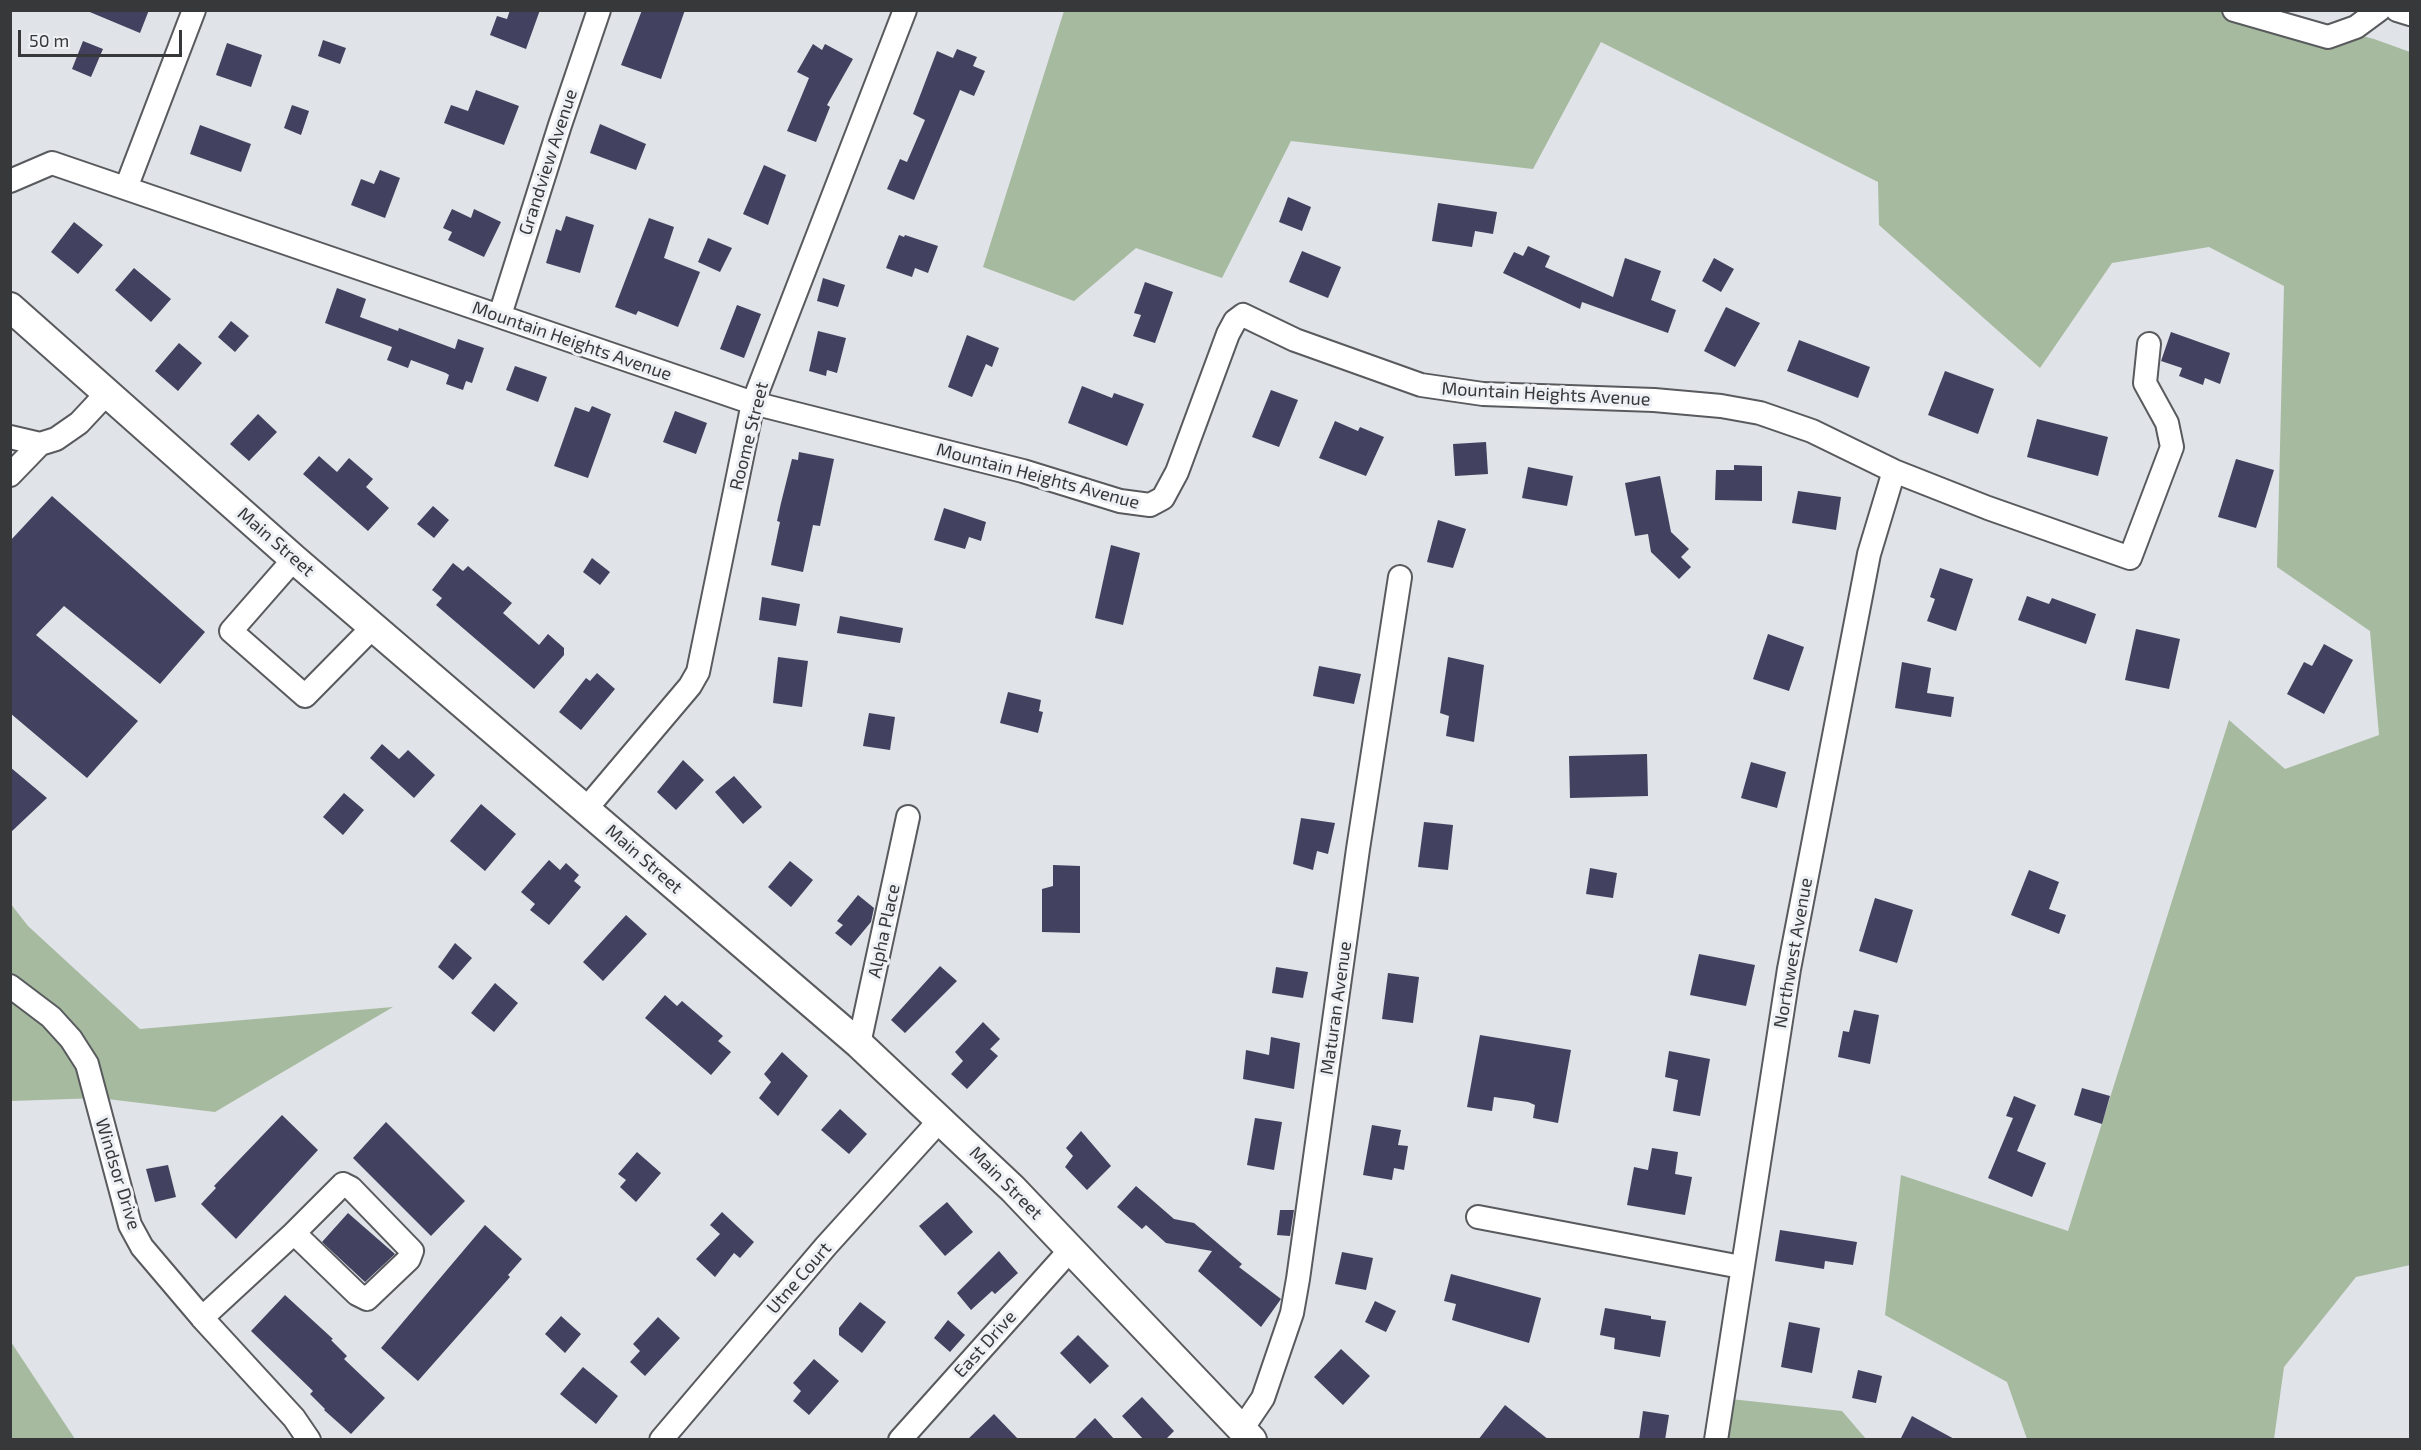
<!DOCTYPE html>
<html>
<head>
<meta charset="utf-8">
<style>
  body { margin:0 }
  #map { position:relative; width:2421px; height:1450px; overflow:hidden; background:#e0e3e7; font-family:"Exo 2",sans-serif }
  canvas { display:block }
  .frame { position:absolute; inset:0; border:12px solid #363839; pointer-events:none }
  .scale { position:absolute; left:18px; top:30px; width:164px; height:27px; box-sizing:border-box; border:3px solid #363839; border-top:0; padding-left:8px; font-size:18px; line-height:21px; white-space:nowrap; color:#363839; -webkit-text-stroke:4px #edf0f4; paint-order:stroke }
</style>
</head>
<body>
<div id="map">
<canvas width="2421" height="1450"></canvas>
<div class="frame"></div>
<div class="scale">50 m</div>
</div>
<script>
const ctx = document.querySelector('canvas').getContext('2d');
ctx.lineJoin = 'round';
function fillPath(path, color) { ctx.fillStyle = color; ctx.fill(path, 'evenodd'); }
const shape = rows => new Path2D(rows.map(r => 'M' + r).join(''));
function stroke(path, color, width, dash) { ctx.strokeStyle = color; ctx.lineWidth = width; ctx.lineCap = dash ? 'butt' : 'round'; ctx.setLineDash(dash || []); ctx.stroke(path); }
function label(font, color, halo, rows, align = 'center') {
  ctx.font = font + ' "Exo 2",sans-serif'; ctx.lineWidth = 6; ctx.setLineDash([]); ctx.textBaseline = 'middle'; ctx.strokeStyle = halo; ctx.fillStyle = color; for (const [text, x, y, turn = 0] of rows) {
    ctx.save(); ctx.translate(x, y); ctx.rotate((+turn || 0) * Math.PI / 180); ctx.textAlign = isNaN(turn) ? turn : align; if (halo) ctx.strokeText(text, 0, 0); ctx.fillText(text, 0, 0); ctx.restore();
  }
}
const green = shape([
  [2262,10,2374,39,2410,52,2410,1265,2356,1277,2284,1367,2274,1439,2027,1439,2007,1382,1885,1315,1901,1175,2068,1231,2229,720,2285,769,2379,735,2370,631,2277,567,2284,286,2209,247,2112,263,2040,368,1879,225,1878,182,1601,42,1533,169,1291,141,1222,278,1136,248,1074,301,983,267,1064,11],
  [10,903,28,926,140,1029,393,1007,215,1112,99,1098,11,1101],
  [11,1342,75,1439,11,1439],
  [1721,1398,1842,1411,1866,1439,1715,1440]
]);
const building = shape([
  [85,10,149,10,140,33],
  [510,10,540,10,526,49,490,35,497,16,507,19],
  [642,10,685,10,661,79,621,65],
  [323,40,346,48,340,64,318,56],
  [83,41,103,49,91,77,72,69],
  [227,43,262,55,251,87,216,75],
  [813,44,822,50,825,44,853,59,827,105,830,107,816,142,787,131,809,78,797,72],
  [957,49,977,57,973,66,985,71,974,96,960,90,914,200,887,189,900,159,907,162,925,120,913,114,937,51,953,58],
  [476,90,519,106,504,145,444,123,451,105,468,111],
  [292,105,309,111,301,135,284,128],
  [600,124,646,144,636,170,590,153],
  [200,125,251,144,241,172,190,154],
  [764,165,786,175,768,225,743,214],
  [380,170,400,178,385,218,351,205,361,179,374,184],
  [1288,197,1311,207,1302,231,1279,222],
  [1438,203,1497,212,1493,234,1475,231,1472,247,1432,241],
  [452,209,471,218,474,209,501,222,484,257,448,240,452,232,443,228],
  [566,216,594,225,580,273,546,263,556,229,561,231],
  [649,218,674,227,664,258,700,272,678,327,638,311,636,315,615,307],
  [74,222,103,245,78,274,51,252],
  [899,235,904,237,905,235,938,246,928,273,915,268,912,277,886,268],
  [708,238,732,248,720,272,698,262],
  [1528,246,1550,256,1545,267,1613,297,1625,258,1661,271,1651,300,1676,310,1668,333,1582,302,1580,309,1503,273,1514,252,1523,256],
  [1302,251,1341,267,1328,298,1289,282],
  [1714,258,1734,269,1721,292,1702,281],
  [134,268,171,299,151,322,115,290],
  [823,278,845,285,838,307,817,301],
  [1145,282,1173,292,1155,343,1133,336,1141,315,1134,313],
  [337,288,366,299,360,317,398,331,399,328,455,349,458,339,484,348,472,383,466,381,463,390,446,384,449,375,446,373,411,360,408,368,387,360,392,347,325,323],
  [737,305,761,314,744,358,720,349],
  [1726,307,1760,323,1735,367,1704,351],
  [231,321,249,336,235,352,218,337],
  [818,331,846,338,837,373,827,370,826,376,809,371],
  [2171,332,2230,353,2220,384,2205,378,2203,385,2179,376,2182,368,2161,361],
  [967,335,999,348,992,367,986,364,972,397,948,387],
  [1799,340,1870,367,1858,398,1787,371],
  [179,343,202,363,178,391,155,371],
  [515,366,547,377,538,402,506,390],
  [1945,371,1994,389,1978,434,1928,415],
  [1082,386,1112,398,1114,393,1144,404,1127,446,1068,423],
  [1271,390,1298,400,1279,447,1252,437],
  [592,406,611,414,588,478,554,466,575,407,589,412],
  [675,411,707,423,696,454,663,442],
  [258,414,277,432,249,461,230,444],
  [2037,419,2108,437,2098,476,2027,457],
  [1335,421,1358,431,1360,427,1384,437,1366,476,1319,458],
  [1486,442,1488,474,1455,476,1453,444],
  [799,452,834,459,820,526,813,525,803,572,771,565,780,522,777,521,781,503,792,459,798,460],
  [319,456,337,472,349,458,373,479,366,487,389,508,368,531,303,474],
  [2236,459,2274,470,2256,528,2218,517],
  [1734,465,1762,466,1762,501,1715,500,1716,470,1734,470],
  [1528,467,1573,476,1567,506,1522,498],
  [1660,476,1671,532,1689,549,1681,557,1691,567,1679,579,1651,552,1648,534,1635,536,1625,483],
  [1798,491,1841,497,1836,530,1792,523],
  [52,496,205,632,160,684,64,606,36,635,138,721,87,778,10,713,10,541],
  [433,506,449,520,434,538,417,524],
  [944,508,986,522,981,541,969,537,965,549,934,540],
  [1438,520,1466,529,1453,568,1427,562],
  [1111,545,1140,553,1123,625,1095,618],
  [592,558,610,572,600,585,583,572],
  [453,563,463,571,468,566,512,603,503,613,539,645,548,634,564,648,564,655,534,689,436,605,442,598,432,590],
  [1940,568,1973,579,1956,631,1927,621,1935,599,1930,597],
  [2027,596,2049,604,2052,598,2096,614,2086,644,2018,620],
  [762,597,800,604,796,626,759,620],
  [840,616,903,628,900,643,837,633],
  [2136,629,2180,639,2169,689,2125,680],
  [1768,634,1804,647,1789,691,1753,679],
  [2324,644,2353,660,2324,714,2287,694,2304,662,2312,666],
  [778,657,808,661,802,707,773,703],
  [1448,657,1484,665,1474,742,1446,736,1449,716,1440,713],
  [1902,662,1931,668,1927,693,1954,697,1951,717,1895,708],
  [1319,666,1361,674,1354,704,1313,696],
  [597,673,615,689,581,730,559,712,586,678,590,681],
  [1008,692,1041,700,1039,711,1043,712,1038,733,1000,723],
  [869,713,895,717,890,750,863,746],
  [382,744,399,759,408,750,435,775,414,798,370,758],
  [1647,754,1648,796,1570,798,1569,756],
  [683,760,704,780,676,810,657,792],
  [1751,762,1786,772,1777,808,1741,798],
  [10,767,47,798,10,833],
  [734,776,762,807,743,824,715,792],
  [344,793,364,810,343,835,323,817],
  [481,804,516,834,485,871,450,841],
  [1301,818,1335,823,1328,854,1317,851,1313,870,1293,864],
  [1424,822,1453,825,1448,870,1418,867],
  [549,860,560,870,566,863,579,875,574,881,581,887,549,925,530,910,535,904,521,892],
  [790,861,813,880,791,907,768,887],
  [1053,865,1080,866,1080,933,1042,932,1042,889,1053,886],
  [1590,868,1617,873,1613,898,1586,894],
  [2029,870,2059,882,2049,909,2066,915,2059,934,2011,915],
  [858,895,874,908,871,922,851,946,835,933,843,925,837,921],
  [1875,898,1913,910,1897,963,1859,951],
  [626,915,647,934,603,981,583,962],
  [455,943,472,958,453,980,438,967],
  [1699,954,1755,965,1746,1006,1690,995],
  [940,966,957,981,905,1033,891,1020],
  [1276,967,1308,972,1303,998,1272,993],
  [1388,973,1419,977,1413,1023,1382,1019],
  [495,983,518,1003,494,1032,471,1013],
  [665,995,677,1006,682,1001,723,1036,718,1041,731,1052,711,1075,645,1018],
  [1854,1010,1879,1015,1870,1064,1838,1057,1843,1031,1849,1032],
  [983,1022,1000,1039,990,1049,998,1056,967,1089,951,1074,963,1061,955,1052],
  [1480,1035,1571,1050,1558,1123,1533,1118,1535,1105,1528,1102,1494,1097,1492,1111,1467,1107],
  [1271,1037,1300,1043,1294,1089,1243,1079,1246,1050,1269,1055],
  [1669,1051,1710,1059,1700,1116,1673,1111,1678,1080,1665,1077],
  [782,1052,808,1076,778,1116,759,1098,771,1082,764,1074],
  [2082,1088,2110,1096,2102,1124,2074,1115],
  [2014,1096,2036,1105,2017,1151,2046,1163,2032,1197,1988,1178,2013,1118,2006,1116],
  [840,1109,867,1134,849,1154,821,1130],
  [282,1115,318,1150,236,1239,201,1204,216,1188,214,1186],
  [1255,1118,1282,1122,1274,1170,1247,1165],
  [386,1122,465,1201,431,1236,353,1158],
  [1372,1125,1401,1130,1398,1145,1408,1146,1404,1170,1394,1168,1392,1180,1363,1175],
  [1081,1131,1111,1166,1087,1190,1065,1167,1073,1156,1066,1148],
  [1652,1148,1678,1152,1675,1174,1692,1177,1685,1215,1627,1205,1634,1167,1648,1170],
  [637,1152,661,1173,636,1202,620,1187,626,1180,618,1174],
  [168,1165,176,1197,155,1202,146,1169],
  [1136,1186,1174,1219,1194,1223,1242,1264,1239,1267,1281,1299,1261,1327,1198,1271,1212,1251,1166,1243,1146,1225,1142,1229,1117,1207],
  [947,1202,973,1232,945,1256,919,1226],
  [1280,1210,1294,1210,1290,1236,1277,1235],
  [722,1212,754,1242,740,1258,734,1253,715,1277,696,1259,720,1234,710,1225],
  [348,1213,395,1254,365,1282,322,1242],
  [485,1225,522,1259,508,1275,510,1277,418,1381,381,1348],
  [1780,1230,1857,1242,1853,1265,1825,1261,1824,1269,1775,1261],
  [999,1251,1018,1273,995,1294,992,1291,971,1310,957,1293],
  [1342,1252,1373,1258,1366,1290,1335,1284],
  [1451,1274,1541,1298,1529,1343,1452,1320,1456,1304,1444,1301],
  [285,1295,333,1339,331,1340,347,1356,344,1359,385,1398,351,1434,324,1410,325,1409,310,1394,313,1391,251,1331],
  [1375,1301,1396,1311,1386,1332,1365,1322],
  [860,1302,886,1322,862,1353,839,1335,839,1328],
  [1605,1308,1651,1316,1651,1319,1666,1321,1660,1357,1614,1349,1615,1338,1600,1335],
  [561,1316,581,1334,565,1353,545,1334],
  [658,1317,680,1338,645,1376,630,1362,640,1351,633,1344],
  [948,1320,965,1335,950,1352,934,1338],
  [1789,1322,1820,1328,1812,1373,1781,1367],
  [1078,1335,1109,1366,1090,1384,1060,1353],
  [1341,1349,1370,1376,1343,1405,1314,1377],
  [814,1359,839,1381,809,1415,793,1401,801,1391,793,1383],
  [583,1367,618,1396,596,1424,560,1394],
  [1858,1370,1882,1376,1876,1403,1852,1398],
  [1142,1397,1174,1431,1165,1440,1144,1440,1122,1416],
  [1505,1405,1549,1440,1478,1440],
  [1643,1411,1669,1415,1665,1440,1639,1440],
  [994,1414,1019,1440,967,1440],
  [1912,1416,1956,1440,1900,1440],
  [1095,1418,1115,1440,1073,1440]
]);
const minor = shape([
  [2234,10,2328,37,2356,27,2379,10],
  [2397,10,2410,14],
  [10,181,52,163,753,403,1023,471,1120,501,1150,505,1163,498,1177,472,1228,334,1235,321,1243,315,1295,340,1421,385,1483,394,1654,400,1721,406,1760,413,1812,431,1894,471,1988,508,2130,558,2172,447,2167,423,2145,383,2149,344],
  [126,188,194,10],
  [500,315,560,125,599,10],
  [10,437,40,444,56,439,79,423,107,393],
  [10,475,40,444],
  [294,559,231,631,305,696,373,627],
  [586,809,690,686,698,672,753,403,905,10],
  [10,986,51,1017,71,1039,87,1064,130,1225,142,1247,204,1320,294,1418,309,1440],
  [859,1044,908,817],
  [343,1184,351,1188,412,1251,409,1259,367,1299,357,1294,294,1233,343,1184],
  [1478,1217,1741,1267],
  [202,1318,294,1233],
  [1242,1429,1263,1398,1292,1313,1298,1279,1358,849,1400,577],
  [661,1440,826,1246,941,1119],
  [900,1440,1071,1249],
  [1716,1440,1789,969,1869,554,1894,471]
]);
const major = shape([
  [10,307,294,559,859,1044,1013,1189,1252,1440]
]);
const streetNames = [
  ["Grandview Avenue",548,162,-72],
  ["Mountain Heights Avenue",572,341,19],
  ["Mountain Heights Avenue",1546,394,3],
  ["Roome Street",749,436,-76],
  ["Mountain Heights Avenue",1038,476,15],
  ["Main Street",276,542,41],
  ["Main Street",644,859,41],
  ["Alpha Place",884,931,-78],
  ["Northwest Avenue",1793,953,-80],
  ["Maturan Avenue",1336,1008,-82],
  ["Windsor Drive",118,1174,73],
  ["Main Street",1006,1183,45],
  ["Utne Court",799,1278,-49],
  ["East Drive",985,1344,-48]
];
fillPath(green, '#a6ba9f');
fillPath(building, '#434160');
stroke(minor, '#585a5e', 26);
stroke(major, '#585a5e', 32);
stroke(minor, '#fff', 22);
stroke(major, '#fff', 28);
label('18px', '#363839', '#edf0f4', streetNames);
</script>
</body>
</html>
